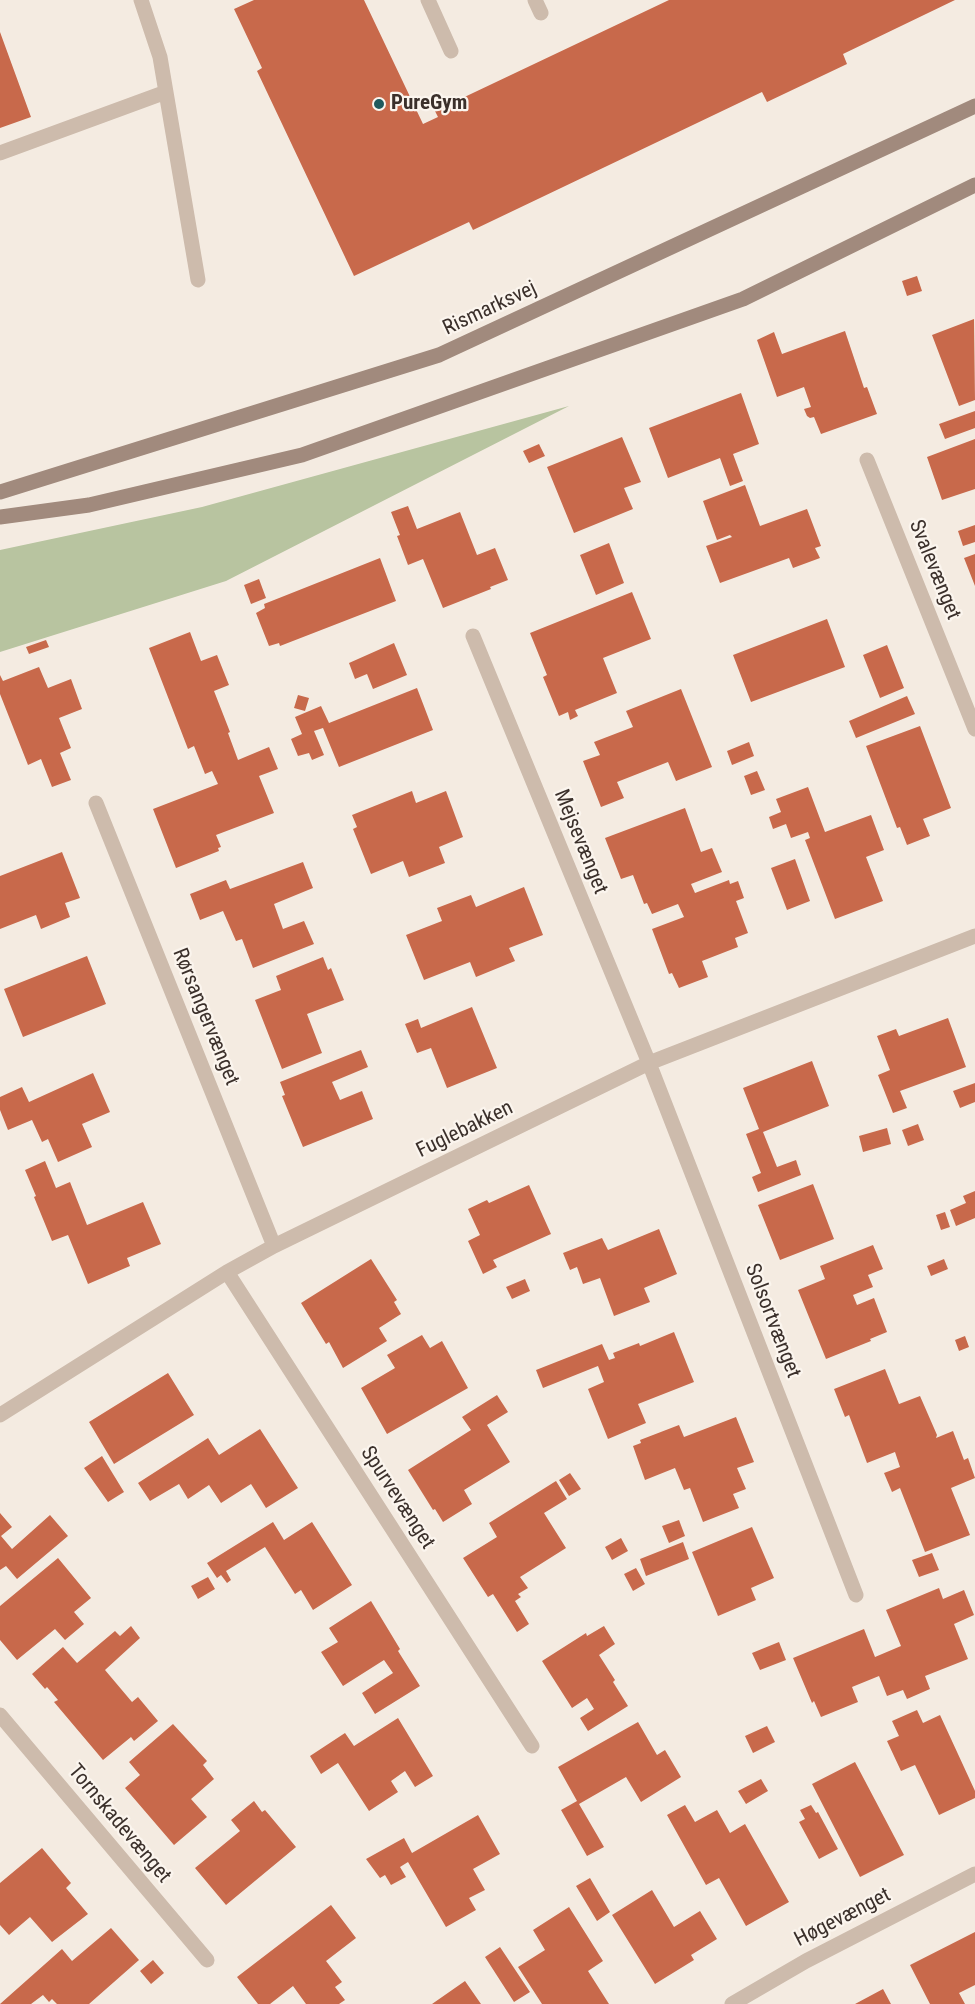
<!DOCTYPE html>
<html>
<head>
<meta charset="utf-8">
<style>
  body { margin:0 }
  canvas { display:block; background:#f4ebe1 }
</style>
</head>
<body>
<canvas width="975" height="2004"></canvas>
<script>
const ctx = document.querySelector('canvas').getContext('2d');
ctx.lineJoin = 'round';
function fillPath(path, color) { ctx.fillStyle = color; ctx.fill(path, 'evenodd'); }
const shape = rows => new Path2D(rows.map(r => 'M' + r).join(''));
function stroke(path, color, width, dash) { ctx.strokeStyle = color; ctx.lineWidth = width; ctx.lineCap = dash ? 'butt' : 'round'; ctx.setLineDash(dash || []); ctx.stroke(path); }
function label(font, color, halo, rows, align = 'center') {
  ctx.font = font + ' "Roboto Condensed",sans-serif'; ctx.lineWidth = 4.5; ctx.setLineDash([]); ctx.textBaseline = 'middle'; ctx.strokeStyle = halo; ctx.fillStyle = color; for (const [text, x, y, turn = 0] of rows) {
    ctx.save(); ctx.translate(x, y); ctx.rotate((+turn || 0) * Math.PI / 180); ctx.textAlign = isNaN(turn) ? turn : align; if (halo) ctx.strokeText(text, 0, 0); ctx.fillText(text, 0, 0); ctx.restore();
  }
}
const green = shape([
  [569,406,226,581,0,652,0,550,202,507]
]);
const building = shape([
  [254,0,364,0,423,124,438,117,435,111,669,0,955,0,843,54,847,64,767,102,762,92,473,230,469,222,354,276,257,71,262,68,234,9],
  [0,32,31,117,0,128],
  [917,276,922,291,907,296,902,281],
  [974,319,975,400,959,406,932,335],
  [845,331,864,388,867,387,877,414,821,434,814,417,810,418,807,416,804,409,811,407,804,387,777,397,757,340,774,332,782,354],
  [741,393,759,444,733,454,743,481,730,486,720,458,668,478,649,428],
  [975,411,975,428,945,439,939,424],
  [622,437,641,482,624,488,633,509,574,533,547,467],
  [975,439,975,489,942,500,927,457],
  [539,444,545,456,529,463,523,451],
  [745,485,760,526,807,509,821,546,815,548,820,558,793,568,789,558,720,583,706,546,732,537,730,535,717,540,703,501],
  [408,506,417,529,460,512,477,555,495,548,508,580,490,587,491,589,443,608,423,559,408,565,397,536,400,535,391,512],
  [975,525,975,542,963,546,958,531],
  [609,543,624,583,596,595,580,555],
  [975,554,975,586,964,558],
  [380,558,396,601,280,646,279,643,269,646,256,613,265,608,264,604],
  [259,579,266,598,251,604,244,585],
  [632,592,651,639,603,658,617,693,575,710,578,716,570,720,568,712,559,716,543,677,547,675,530,633],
  [827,619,845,667,751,702,733,655],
  [190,632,201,661,217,655,229,685,214,691,230,732,228,733,238,760,269,747,278,769,259,776,274,813,216,835,221,847,218,848,219,851,176,868,153,809,218,784,212,771,205,774,194,746,188,749,149,648],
  [46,640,49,647,29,654,26,647],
  [394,643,407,675,373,689,367,674,355,679,349,663],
  [887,645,904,688,880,698,863,655],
  [39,667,48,688,71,679,82,709,59,718,71,748,60,753,71,780,52,787,41,759,28,765,0,694,0,675,3,681],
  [417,688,433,730,339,767,323,728,314,731,324,755,312,760,309,753,298,756,291,739,302,734,295,717,321,706,329,723],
  [681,689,712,767,676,781,668,762,617,782,624,798,601,807,583,761,600,755,594,742,633,727,626,711],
  [298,695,309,698,305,711,294,708],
  [907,696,915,714,856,738,849,721],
  [920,726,951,808,923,819,930,836,907,845,900,827,897,828,866,746],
  [749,742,754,756,732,765,727,751],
  [757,771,765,790,751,795,744,776],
  [808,787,825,832,871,815,884,850,866,857,883,901,835,919,805,840,810,838,808,832,791,838,786,824,773,829,769,817,781,812,776,799],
  [412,791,416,803,446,791,463,837,439,847,445,863,409,877,403,861,371,874,353,829,357,827,352,815],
  [685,808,701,852,712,848,722,872,691,884,695,893,729,880,730,884,738,881,744,898,736,901,748,933,735,938,738,947,702,961,708,977,679,988,672,973,669,974,652,929,684,917,678,904,652,914,647,903,644,904,633,875,621,879,605,838],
  [62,852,80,898,65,903,70,917,41,929,36,915,0,929,0,876],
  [795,859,810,901,787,910,771,868],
  [303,862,313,888,274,904,283,929,304,921,314,944,253,968,242,939,236,941,223,911,200,920,190,894,226,880,230,889],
  [524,887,543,935,509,948,515,961,476,977,470,962,424,980,406,935,442,921,437,908,471,895,476,907],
  [87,956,106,1004,23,1037,4,989],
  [323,957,328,970,331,968,344,1000,307,1014,322,1053,282,1069,255,1000,281,990,276,976],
  [472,1007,497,1068,447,1088,431,1048,417,1053,405,1024,418,1019,421,1028],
  [948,1018,966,1067,900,1091,907,1108,893,1113,878,1075,890,1070,877,1036,896,1029,899,1036],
  [361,1050,368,1067,332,1082,340,1100,362,1091,373,1119,303,1147,282,1096,285,1095,280,1082],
  [812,1061,829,1106,763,1132,777,1167,796,1160,801,1175,758,1192,752,1177,761,1173,746,1134,759,1129,743,1088],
  [93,1073,110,1112,82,1124,92,1147,58,1162,48,1139,42,1142,32,1120,8,1130,0,1110,0,1097,22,1087,29,1102],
  [975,1083,975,1102,960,1108,953,1091],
  [918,1124,924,1140,908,1146,902,1130],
  [887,1128,891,1144,863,1152,859,1136],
  [45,1161,56,1188,70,1182,87,1225,143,1202,161,1244,127,1258,130,1266,88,1284,68,1235,52,1241,34,1197,36,1196,25,1170],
  [813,1184,834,1239,780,1260,758,1205],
  [529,1185,551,1234,493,1260,497,1267,483,1274,468,1241,480,1235,468,1209,487,1200,489,1203],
  [975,1191,975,1218,956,1226,950,1210,966,1203,963,1196],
  [945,1212,950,1227,941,1230,936,1215],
  [659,1229,677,1274,644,1288,650,1302,614,1316,600,1278,583,1284,577,1267,570,1270,563,1253,602,1238,608,1250],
  [873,1245,883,1269,868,1275,873,1287,853,1295,857,1305,874,1298,887,1332,870,1339,871,1341,826,1359,798,1290,825,1279,820,1266],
  [371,1259,397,1300,394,1302,401,1314,379,1328,387,1341,343,1368,329,1342,326,1344,301,1303],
  [944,1259,948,1269,931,1276,927,1266],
  [525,1279,530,1291,512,1299,506,1287],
  [674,1332,694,1382,638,1404,646,1423,608,1439,588,1389,604,1382,598,1366,543,1388,536,1370,602,1344,609,1360,615,1358,613,1353,639,1343,640,1346],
  [422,1335,430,1348,442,1341,468,1388,387,1434,361,1388,395,1368,387,1355],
  [965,1336,969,1347,959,1351,955,1340],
  [885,1369,899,1404,920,1396,937,1435,936,1438,953,1431,964,1460,968,1458,975,1478,951,1488,970,1535,925,1552,900,1488,892,1492,884,1473,900,1467,895,1452,867,1463,849,1415,845,1417,834,1389],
  [168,1373,194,1415,114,1464,89,1422],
  [497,1395,508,1412,487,1425,510,1462,464,1490,472,1504,443,1522,435,1509,433,1510,408,1470,471,1430,462,1417],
  [736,1417,754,1462,737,1468,746,1489,733,1494,739,1508,703,1522,690,1488,684,1490,675,1468,645,1480,633,1446,641,1443,640,1440,679,1425,684,1437],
  [260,1429,298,1488,266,1508,251,1484,221,1503,209,1485,188,1499,179,1484,150,1501,138,1483,208,1438,219,1455],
  [102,1456,124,1492,108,1502,84,1468],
  [570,1473,581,1489,569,1496,559,1480],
  [556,1481,567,1499,544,1513,566,1548,520,1577,528,1588,518,1594,521,1597,515,1601,529,1624,517,1632,493,1594,488,1597,463,1558,497,1537,489,1523],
  [0,1513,12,1527,1,1536,12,1549,50,1515,68,1536,17,1579,6,1566,0,1570],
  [679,1520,685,1536,669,1543,662,1526],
  [273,1522,284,1540,312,1522,352,1585,313,1610,301,1590,295,1594,265,1547,226,1571,231,1580,227,1583,221,1575,217,1578,207,1563],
  [752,1527,774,1578,751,1588,756,1600,718,1616,692,1552],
  [621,1538,628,1551,612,1560,605,1547],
  [683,1542,689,1559,646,1576,640,1559],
  [932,1553,939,1570,919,1577,912,1560],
  [58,1558,91,1598,74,1612,84,1624,65,1640,55,1629,17,1660,0,1640,0,1606],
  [636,1568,645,1584,633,1591,624,1574],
  [208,1577,215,1589,198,1599,191,1586],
  [939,1588,943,1599,964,1590,974,1615,954,1624,968,1659,925,1676,930,1689,907,1699,903,1690,887,1696,879,1676,852,1687,858,1702,821,1717,814,1701,812,1703,793,1658,864,1629,875,1657,901,1646,886,1610],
  [371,1601,400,1649,398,1651,420,1686,375,1714,362,1693,393,1673,384,1660,343,1686,321,1652,338,1642,329,1628],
  [131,1626,140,1638,105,1670,132,1702,138,1697,158,1721,134,1741,131,1737,103,1760,54,1702,58,1700,47,1687,45,1689,32,1674,63,1647,77,1663,115,1631,120,1636],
  [604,1626,615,1644,599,1655,615,1680,613,1682,628,1706,588,1731,580,1718,594,1709,587,1698,572,1708,542,1661,586,1633,587,1636],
  [779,1642,786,1660,760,1670,752,1653],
  [917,1710,923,1723,940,1715,975,1791,975,1798,939,1815,915,1765,901,1771,887,1741,899,1736,892,1721],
  [398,1718,433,1776,415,1787,405,1771,391,1781,398,1792,369,1811,338,1763,321,1774,310,1756,345,1733,354,1746],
  [638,1722,657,1755,665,1750,681,1777,641,1802,626,1777,579,1804,604,1847,587,1856,561,1810,577,1801,558,1767],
  [173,1724,207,1761,203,1765,214,1779,191,1799,207,1817,174,1845,125,1788,140,1775,129,1762],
  [767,1726,775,1742,753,1753,745,1736],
  [855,1762,904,1855,860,1877,812,1784],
  [761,1779,768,1791,746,1804,738,1791],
  [254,1801,262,1812,265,1810,296,1847,226,1905,195,1868,240,1831,231,1820],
  [685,1805,695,1822,717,1810,730,1833,745,1824,789,1902,746,1926,719,1878,706,1885,667,1815],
  [811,1805,816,1813,818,1812,838,1849,819,1859,799,1822,805,1819,800,1810],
  [478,1815,500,1854,473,1869,485,1890,469,1898,476,1910,446,1927,408,1862,400,1867,406,1877,391,1885,385,1875,380,1878,366,1859,404,1838,412,1853],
  [42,1848,71,1883,66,1888,88,1914,52,1942,30,1917,9,1935,0,1925,0,1883],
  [590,1878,610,1912,597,1921,576,1886],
  [652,1890,674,1927,700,1911,717,1939,691,1955,694,1960,655,1984,612,1915],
  [331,1905,356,1938,326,1961,342,1982,335,1987,345,2000,339,2004,306,2004,293,1986,270,2004,258,2004,237,1977],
  [569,1907,603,1961,588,1971,609,2004,542,2004,518,1967,545,1950,533,1930],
  [111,1928,139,1960,89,2004,57,2004,52,1999,49,2002,43,1995,31,2004,0,2004,62,1949,72,1961],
  [975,1932,975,1985,959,1993,965,2004,930,2004,910,1965],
  [500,1947,530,1992,514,2002,485,1957],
  [153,1960,164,1973,151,1984,140,1971],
  [465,1981,481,2004,432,2004],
  [883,1989,891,2004,855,2004]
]);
const lane = shape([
  [141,0,160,57,198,280],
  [428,0,451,51],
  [535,0,541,13],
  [0,153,166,92]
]);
const street = shape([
  [867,460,975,729],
  [473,636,649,1063,856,1595],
  [96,803,274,1246],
  [227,1272,532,1746],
  [0,1415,227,1272,274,1246,649,1063,975,936],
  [0,1715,207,1960],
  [732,2004,806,1961,975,1874]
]);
const secondary = shape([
  [0,492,439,355,975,106],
  [0,517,89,505,302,455,743,299,975,185]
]);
const markers = [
  [379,104,6,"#1f5a5e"]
];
const poiNames = [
  ["PureGym",391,104]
];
const streetNames = [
  ["Rismarksvej",490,309,-25],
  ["Svalevænget",934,570,68],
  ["Mejsevænget",580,842,68],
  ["Rørsangervænget",205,1017,68],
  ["Fuglebakken",465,1130,-26],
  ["Solsortvænget",772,1321,69],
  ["Spurvevænget",397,1498,57],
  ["Tornskadevænget",119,1824,50],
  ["Høgevænget",843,1918,-27]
];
fillPath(green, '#b8c4a0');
fillPath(building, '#c8694b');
stroke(lane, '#cdbbac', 15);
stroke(street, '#cdbbac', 15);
stroke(secondary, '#a18a7d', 15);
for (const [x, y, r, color] of markers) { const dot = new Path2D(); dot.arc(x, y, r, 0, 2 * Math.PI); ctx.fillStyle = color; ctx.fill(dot); stroke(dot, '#fbf5ee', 2); }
label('bold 21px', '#3b302b', '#fbf5ee', poiNames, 'left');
label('21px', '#3b302b', '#fbf5ee', streetNames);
</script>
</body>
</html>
